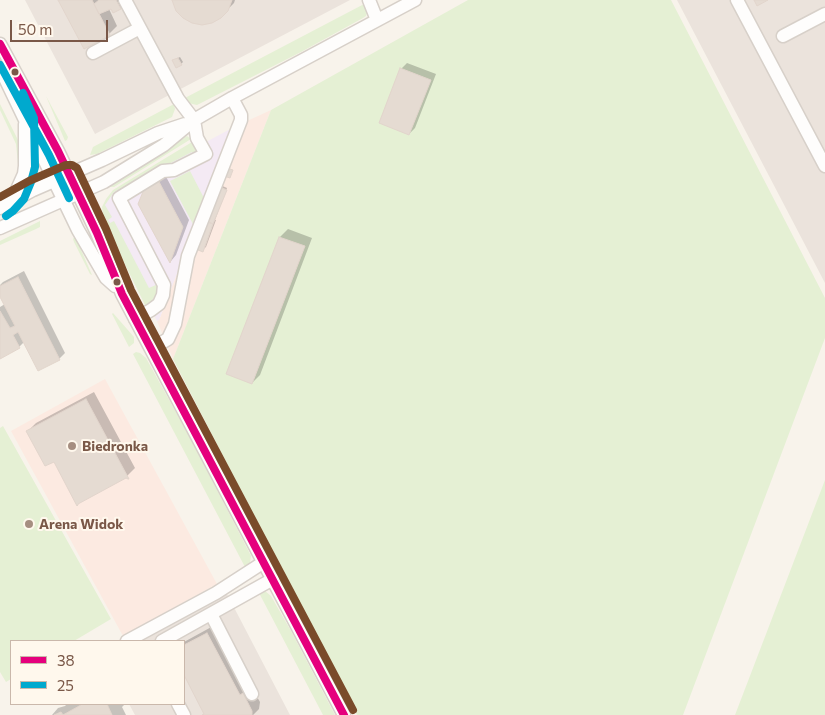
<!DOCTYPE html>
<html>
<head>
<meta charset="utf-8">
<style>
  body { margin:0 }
  #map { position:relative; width:825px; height:715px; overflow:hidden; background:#f8f3eb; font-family:Commissioner,sans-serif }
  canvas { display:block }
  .legend { position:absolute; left:10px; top:640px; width:175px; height:65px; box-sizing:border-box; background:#fff8ed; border:1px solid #cab8ab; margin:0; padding:6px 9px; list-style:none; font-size:15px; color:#7a5848 }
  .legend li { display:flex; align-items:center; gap:10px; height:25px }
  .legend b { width:25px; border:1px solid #cab8ab }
  .scale { position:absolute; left:10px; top:20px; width:98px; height:22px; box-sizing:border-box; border:2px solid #7a5848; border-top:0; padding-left:6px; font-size:15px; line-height:18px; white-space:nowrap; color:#7a5848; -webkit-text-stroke:4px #fff8ed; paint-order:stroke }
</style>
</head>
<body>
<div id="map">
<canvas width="825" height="715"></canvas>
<ul class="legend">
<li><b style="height:6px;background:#e5007d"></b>38</li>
<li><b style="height:6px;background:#00a9ce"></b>25</li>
</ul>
<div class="scale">50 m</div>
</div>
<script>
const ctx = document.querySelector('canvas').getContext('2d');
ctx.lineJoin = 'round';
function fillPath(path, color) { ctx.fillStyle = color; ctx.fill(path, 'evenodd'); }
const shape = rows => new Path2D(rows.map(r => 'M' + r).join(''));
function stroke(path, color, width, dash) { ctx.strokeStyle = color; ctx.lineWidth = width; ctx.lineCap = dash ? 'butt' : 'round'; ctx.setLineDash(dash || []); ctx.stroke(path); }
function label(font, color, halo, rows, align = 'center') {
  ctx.font = font + ' Commissioner,sans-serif'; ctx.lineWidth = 4; ctx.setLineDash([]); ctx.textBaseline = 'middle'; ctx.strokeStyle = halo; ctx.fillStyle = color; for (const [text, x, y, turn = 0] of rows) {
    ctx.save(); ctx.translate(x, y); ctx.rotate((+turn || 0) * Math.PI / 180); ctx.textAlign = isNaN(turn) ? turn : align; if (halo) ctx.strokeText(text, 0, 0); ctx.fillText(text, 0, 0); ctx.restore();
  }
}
const commercial = shape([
  [271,110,173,359,157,321,159,320,234,127],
  [105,379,217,584,123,636,11,431]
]);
const industrial = shape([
  [25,0,350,0,95,134],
  [677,0,825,0,825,284,825,283],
  [227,594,290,715,135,715,129,704,184,704,184,641,138,641]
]);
const education = shape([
  [234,127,159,320,157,321,104,222,105,203,113,192]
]);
const green = shape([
  [468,0,671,0,825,298,825,338,683,715,357,715,173,359,271,110],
  [366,3,368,11,366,16,363,18,301,52,199,104,197,105,188,103,183,99],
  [46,96,68,137,67,140,65,141],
  [0,104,19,142,21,167,18,164,16,144,0,110],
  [174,104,175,109,172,117,97,154,90,155,93,147],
  [187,136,191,139,114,187,111,187,110,185],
  [192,142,197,152,195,156,192,152,114,192,105,205,112,217,108,220,110,223,114,221,149,288,158,284,159,288,155,297,149,304,145,305,104,222,102,207,106,199,113,190],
  [190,171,205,200,194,226,170,181],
  [40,221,40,227,36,229,0,245,0,241],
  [75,236,92,275,90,274,74,242,73,239],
  [113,313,134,337,134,343,129,347,112,314],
  [136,352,140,353,146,358,188,434,248,550,251,556,250,563,245,567,133,354],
  [3,426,111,619,74,641,11,641,11,679,6,682,0,672,0,428],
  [825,480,825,715,735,715],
  [261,590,265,591,271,596,291,631,335,715,323,715,258,591]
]);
const shadow = shape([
  [59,0,122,0,124,4,120,8,112,8,109,9,117,26,109,34],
  [173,0,235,0,234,3,220,17],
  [180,57,183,62,181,64,176,59],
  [407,63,436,74,415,128,409,134,401,69],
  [163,171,189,220,176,255,171,261,140,204],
  [218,184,227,188,215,220,216,220,206,247,202,250,194,247],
  [288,229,312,238,260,375,252,383,228,374,280,237],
  [24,271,65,353,59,359,39,369,24,342,19,347,0,357,0,307,5,304,0,294,0,285,3,282],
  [94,392,135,468,127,476,55,460,28,431,36,423],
  [215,625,260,702,259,709,253,715,203,715,205,713,184,672,184,642],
  [67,704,125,704,122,707,126,715,52,715,58,708,65,706]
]);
const building = shape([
  [58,0,92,0,110,35,84,49,58,0],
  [99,0,116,0,121,9,113,13,111,9,99,14,94,4,99,0],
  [172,0,232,0,228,11,221,18,212,23,202,25,192,23,183,18,176,11,172,0],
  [754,0,768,0,757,6,754,0],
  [178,58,182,65,176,68,172,60,178,58],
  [400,68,431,80,409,135,379,123,400,68],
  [221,166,233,170,230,178,218,174,221,166],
  [156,176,183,227,170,263,138,204,147,182,156,176],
  [215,185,227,190,213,224,201,219,215,185],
  [203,220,213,224,203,252,193,248,203,220],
  [279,237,305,246,252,384,226,374,279,237],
  [18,277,60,360,38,371,18,332,13,335,20,348,0,359,0,311,10,328,15,326,0,297,0,286,18,277],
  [86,399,129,479,128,479,126,478,78,504,78,505,77,506,54,462,45,466,26,431,86,399],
  [207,633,240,695,243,693,252,711,252,715,202,715,204,714,184,675,184,645,207,633],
  [80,704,107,704,112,715,54,715,61,712,63,715,81,705,80,704]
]);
const minor = shape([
  [369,0,377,20],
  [737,0,825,166],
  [783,36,825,14],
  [0,44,58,151,97,233,122,294,344,715],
  [93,53,140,28,125,0],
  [0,68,78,230,106,278,115,286],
  [8,202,15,194,24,174,25,166,25,124],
  [0,208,33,190,102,160,158,133,185,124],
  [0,228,104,182,164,145,194,120,232,98,415,0],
  [135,319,151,310,159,304,163,295,164,285,119,198,163,171,174,170,206,154,197,138,194,120,178,99,140,28],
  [151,349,168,339,175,324,188,256,241,120,241,115,232,98],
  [211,614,252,694],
  [127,641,216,593,264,562],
  [162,641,273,579],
  [178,704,184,715]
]);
const bus1 = shape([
  [0,44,58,151,97,233,122,294,344,715]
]);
const bus2 = shape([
  [0,65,49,155,69,198],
  [6,216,13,211,24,199,31,182,35,167,34,118,23,93]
]);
const bus3 = shape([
  [0,197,29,181,66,165,72,165,77,168,106,229,131,290,353,710]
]);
const markers = [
  [15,72,4.5,"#7a5848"],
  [117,282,4.5,"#7a5848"],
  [72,446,5,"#a68e81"],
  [29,524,5,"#a68e81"]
];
const poiNames = [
  ["Biedronka",82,446],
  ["Arena Widok",39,524]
];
fillPath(commercial, '#fceae1');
fillPath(industrial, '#ebe3dc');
fillPath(education, '#f4eaf4');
fillPath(green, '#e5f0d4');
fillPath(shadow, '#0003');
fillPath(building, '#e5dbd2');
stroke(building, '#e2d5cc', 1);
stroke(minor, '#d7d0c9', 15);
stroke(minor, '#fefdfc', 12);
stroke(bus1, '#e5007d', 8);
stroke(bus2, '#00a9ce', 8);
stroke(bus3, '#7a4b2a', 8);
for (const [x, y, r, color] of markers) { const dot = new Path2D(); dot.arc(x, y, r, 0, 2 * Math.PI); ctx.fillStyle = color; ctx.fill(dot); stroke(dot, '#fff8ed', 2); }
label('bold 14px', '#7a5848', '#fff8ed', poiNames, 'left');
</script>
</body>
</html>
